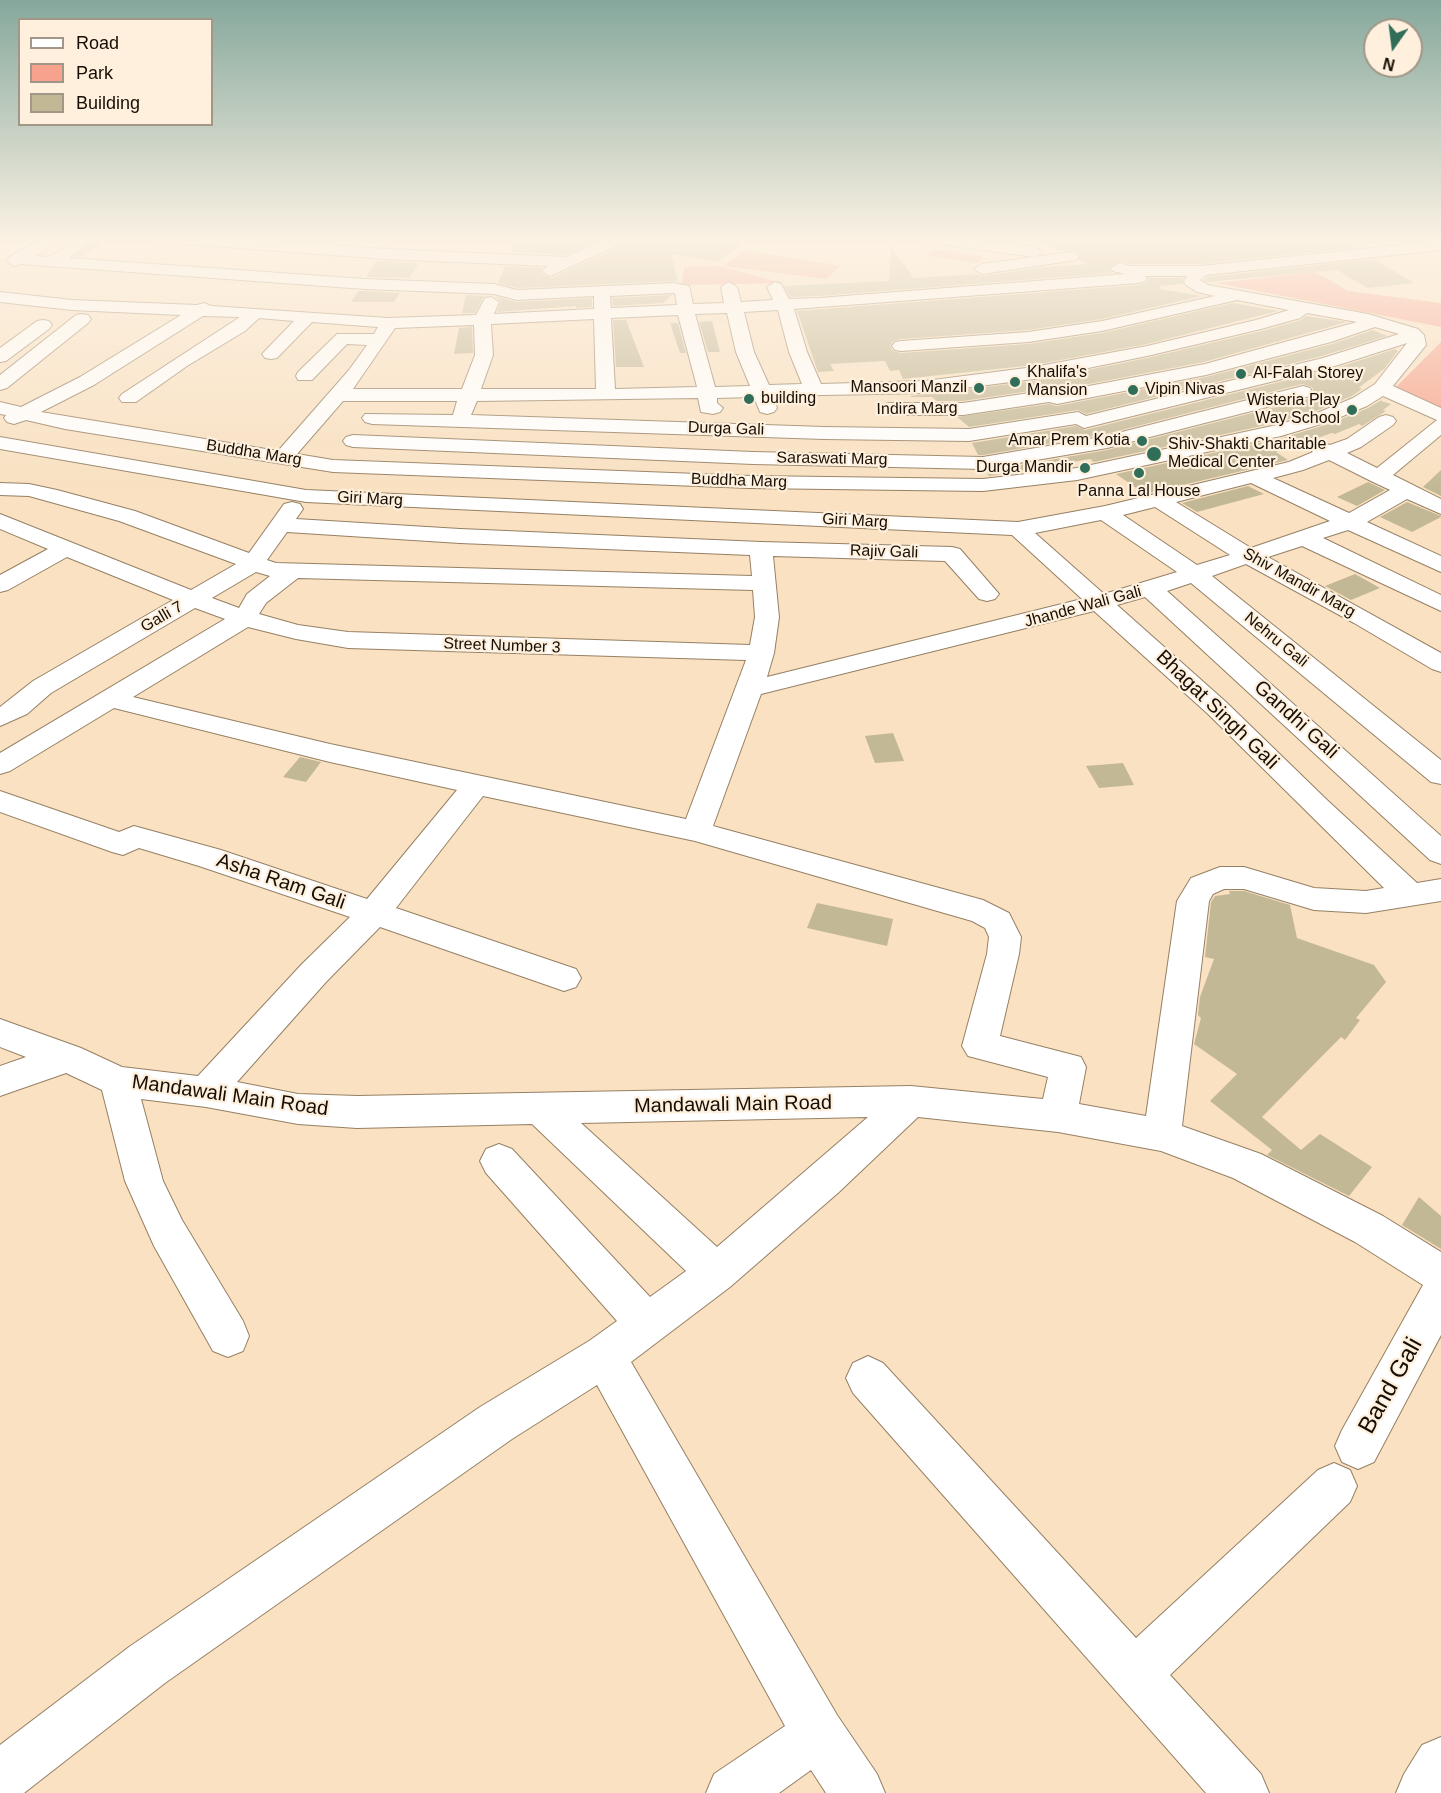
<!DOCTYPE html>
<html>
<head>
<meta charset="utf-8">
<style>
  body { margin:0 }
  #map { position:relative; width:1441px; height:1793px; overflow:hidden; background:#f9e1c2; font-family:Helvetica,sans-serif }
  canvas { display:block }
  .legend { position:absolute; left:18px; top:18px; width:195px; height:108px; box-sizing:border-box; background:#fef0dd; border:2px solid #a19687; margin:0; padding:8px 10px; list-style:none; font-size:18px; color:#160e05 }
  .legend li { display:flex; align-items:center; gap:12px; height:30px }
  .legend b { width:30px; border:2px solid #a19687 }
  .north { position:absolute; left:1363px; top:18px; width:60px; height:60px; box-sizing:border-box; background:#fef0dd; border:2px solid #a19687; border-radius:50%; rotate:194deg; font-size:16px; font-weight:700; line-height:24px; text-align:center; color:#160e05 }
  .north::after { content:''; display:block; margin:auto; width:21px; height:27px; background:#306e5a; clip-path:polygon(50% 0,100% 100%,50% 72%,0 100%) }
</style>
</head>
<body>
<div id="map">
<canvas width="1441" height="1793"></canvas>
<ul class="legend">
<li><b style="height:8px;background:#fff"></b>Road</li>
<li><b style="height:16px;background:#f6a28c"></b>Park</li>
<li><b style="height:16px;background:#c3b896"></b>Building</li>
</ul>
<div class="north">N</div>
</div>
<script>
const ctx = document.querySelector('canvas').getContext('2d');
ctx.lineJoin = 'round';
function fillPath(path, color) { ctx.fillStyle = color; ctx.fill(path, 'evenodd'); }
const shape = rows => new Path2D(rows.map(r => 'M' + r).join(''));
function stroke(path, color, width, dash) { ctx.strokeStyle = color; ctx.lineWidth = width; ctx.lineCap = dash ? 'butt' : 'round'; ctx.setLineDash(dash || []); ctx.stroke(path); }
function label(font, color, halo, rows, align = 'center') {
  ctx.font = font + ' Helvetica,sans-serif'; ctx.lineWidth = 4.5; ctx.setLineDash([]); ctx.textBaseline = 'middle'; ctx.strokeStyle = halo; ctx.fillStyle = color; for (const [text, x, y, turn = 0] of rows) {
    ctx.save(); ctx.translate(x, y); ctx.rotate((+turn || 0) * Math.PI / 180); ctx.textAlign = isNaN(turn) ? turn : align; if (halo) ctx.strokeText(text, 0, 0); ctx.fillText(text, 0, 0); ctx.restore();
  }
}
const green = shape([
  [933,249,984,256,979,263,927,256],
  [744,250,841,266,826,279,723,266],
  [719,266,784,283,682,285,684,267],
  [1316,272,1348,291,1441,303,1441,327,1217,283],
  [1441,342,1441,411,1392,391]
]);
const stream = shape([
  [1188,237,1205,247]
]);
const building = shape([
  [97,237,112,237,81,257,75,256],
  [264,237,342,237,335,243],
  [532,237,603,237,567,255,511,252,517,238,531,240],
  [638,237,752,237,717,262,671,254,678,281,517,288,498,283,505,266,542,268,541,273,551,278,614,249,624,239,638,241],
  [1025,237,1182,237,1195,241,1234,237,1335,237,1353,248,1201,264,1131,264,1120,261,1109,268,1112,273,819,296,790,297,784,286,889,281,891,247,914,278,977,274,982,276,1036,268,1088,264,1079,260,1080,255,1072,250,1059,251],
  [1374,259,1414,283,1367,288,1337,270,1207,282,1204,280,1207,277],
  [376,261,386,261,419,263,409,278,366,277],
  [1149,278,1183,278,1183,284,1160,286,1160,289,1202,296,1102,319,1028,330,901,339,893,341,890,346,893,351,901,353,1028,344,1102,333,1233,303,1278,311,1147,344,1034,365,903,379,899,370,890,371,885,361,830,364,834,371,818,372,797,311,1139,285,1146,283],
  [358,291,365,291,400,293,394,302,351,302],
  [466,295,484,296,475,313,462,313],
  [672,295,663,303,613,306,612,298],
  [494,296,517,302,592,298,592,307,576,308,576,306,497,312,501,301],
  [1306,316,1347,322,1204,362,1057,390,1049,388,963,401,937,401,932,397,911,397,910,396,1034,381,1147,358,1262,331,1301,320],
  [613,320,626,320,644,367,616,367],
  [712,321,720,352,708,352,699,322],
  [670,323,678,323,686,353,680,353],
  [472,327,473,353,454,354,459,328],
  [1373,330,1387,336,1322,356,1086,414,1078,410,969,427,957,417,1049,404,1057,406,1206,377,1332,344],
  [1395,349,1398,351,1384,369,1361,386,1359,388,1362,389,1352,396,1316,411,1276,423,1094,462,1090,459,989,476,987,471,1107,450,1311,398,1314,393,1312,387,1302,384,1106,434,983,455,978,455,972,443,1076,426,1085,430,1336,368],
  [1383,399,1381,401,1391,404,1383,410,1386,411,1362,426,1359,424,1335,434,1332,433,1276,452,1288,460,1145,494,1116,474,1282,438,1332,423,1368,408],
  [1441,470,1441,496,1423,487],
  [1368,482,1385,490,1357,506,1337,497],
  [1248,486,1264,494,1197,512,1182,503],
  [1407,502,1441,516,1441,517,1412,532,1380,517],
  [1355,574,1380,588,1351,600,1325,586],
  [893,733,904,761,875,763,865,736],
  [300,757,321,762,306,782,283,777],
  [1123,763,1134,785,1099,788,1086,766],
  [1229,891,1244,891,1290,905,1297,938,1374,965,1386,982,1356,1018,1360,1020,1345,1040,1341,1037,1262,1117,1301,1150,1320,1134,1372,1167,1349,1196,1267,1155,1272,1150,1210,1101,1237,1074,1194,1044,1201,1018,1198,1015,1200,997,1214,959,1205,957,1211,902,1215,896,1230,894],
  [817,903,893,919,887,946,807,928],
  [1419,1197,1441,1216,1441,1249,1402,1225]
]);
const minor = shape([
  [47,237,66,237,35,256,48,257,64,249,79,237,95,237,69,258,365,279,494,284,517,290,674,283,689,286,693,304,724,303,721,287,729,282,737,287,741,302,773,300,767,287,775,282,781,284,789,299,819,298,1125,274,1113,271,1111,268,1119,263,1131,266,1201,266,1428,242,1424,237,1441,238,1441,250,1206,275,1200,280,1208,285,1368,314,1418,329,1424,335,1426,345,1393,386,1441,408,1441,435,1393,475,1441,499,1441,514,1407,499,1367,522,1441,556,1441,572,1348,530,1323,538,1441,595,1441,611,1302,546,1268,557,1441,653,1441,672,1432,669,1354,623,1246,564,1212,576,1441,760,1441,784,1431,782,1191,583,1167,591,1441,836,1441,864,1430,860,1145,597,1117,605,1226,702,1327,800,1417,883,1441,879,1441,901,1366,913,1314,910,1244,889,1224,889,1213,894,1209,901,1182,1126,1261,1154,1383,1216,1441,1252,1441,1335,1374,1462,1358,1469,1342,1462,1335,1446,1342,1430,1423,1285,1355,1242,1233,1178,1161,1151,1058,1132,918,1117,839,1192,730,1287,631,1362,837,1715,877,1774,885,1793,826,1793,811,1770,779,1793,706,1793,714,1774,785,1726,597,1385,512,1439,165,1683,24,1793,0,1793,0,1745,129,1647,480,1407,589,1341,617,1321,486,1173,480,1161,486,1149,499,1144,512,1149,650,1297,686,1271,532,1124,357,1128,298,1124,206,1107,141,1099,163,1181,182,1220,243,1321,249,1336,243,1351,228,1357,213,1351,154,1246,125,1181,102,1090,66,1073,0,1096,0,1066,26,1057,0,1047,0,1019,81,1048,122,1067,198,1076,302,964,350,917,199,866,139,848,123,855,112,852,0,812,0,791,119,832,134,826,221,850,367,899,457,790,330,762,114,708,10,771,0,774,0,753,225,619,195,608,51,693,27,714,0,726,0,707,33,681,173,600,67,557,8,590,0,592,0,575,48,549,0,529,0,514,191,590,236,564,119,521,29,496,0,495,0,483,29,484,57,490,135,511,249,553,284,504,292,502,300,504,303,509,296,519,460,529,761,542,952,547,960,549,999,594,995,599,987,601,979,599,945,561,773,556,779,617,774,653,767,677,1082,599,1012,535,306,502,0,449,0,437,306,490,1018,522,1105,506,1289,462,1313,452,1308,447,1311,443,1318,441,1330,445,1347,439,1379,417,1386,415,1393,417,1396,421,1393,425,1361,447,1347,453,1377,468,1437,420,1383,396,1367,406,1331,421,1281,436,1077,480,983,491,750,488,333,472,65,429,26,420,14,424,7,422,4,418,6,415,0,414,0,402,21,407,80,377,181,315,72,310,0,302,0,292,72,300,197,305,204,303,211,306,388,318,476,315,485,298,491,297,499,302,494,314,594,309,594,296,517,300,494,294,365,289,20,264,14,266,6,261,11,256,47,237],
  [1145,276,1187,276,1184,282,1186,285,1197,292,1215,296,1102,321,1028,332,901,341,895,342,892,346,895,350,901,351,1028,342,1102,331,1237,300,1289,310,1256,320,1147,346,1034,367,925,381,821,384,807,352,794,309,1139,283,1145,281,1147,278,1145,276],
  [675,293,677,305,611,308,610,296,675,293],
  [778,310,789,352,802,384,769,385,754,352,744,312,778,310],
  [727,313,736,352,750,386,715,387,695,314,727,313],
  [1307,313,1357,322,1205,364,1057,392,1049,390,963,403,889,403,882,405,879,409,882,413,889,415,963,415,1049,402,1057,404,1206,375,1331,342,1375,327,1399,334,1323,358,1086,416,1078,412,969,429,824,427,471,415,477,401,698,398,701,412,713,414,720,412,723,408,717,403,717,398,754,397,760,412,767,414,774,412,777,408,773,396,925,393,1034,379,1147,356,1261,329,1300,318,1307,313],
  [678,315,697,387,615,389,611,318,678,315],
  [203,316,240,317,122,394,119,398,122,402,136,402,187,366,245,331,259,318,294,321,262,354,265,358,271,359,277,358,312,322,378,327,374,334,337,334,298,372,296,376,298,380,312,380,347,344,367,345,349,370,278,451,41,412,94,385,203,316],
  [594,319,596,389,481,389,493,355,491,324,594,319],
  [474,325,475,355,462,389,353,389,395,328,474,325],
  [1407,343,1375,384,1353,398,1317,413,1277,425,1077,468,983,479,750,476,333,460,297,454,343,401,457,401,453,415,365,414,362,418,365,422,372,424,824,439,969,441,1076,424,1084,428,1335,366,1407,343],
  [1329,460,1371,481,1390,490,1349,513,1273,478,1303,470,1329,460],
  [1251,483,1330,521,1251,548,1176,502,1251,483],
  [1155,507,1230,555,1197,565,1123,515,1155,507],
  [1101,520,1177,572,1104,594,1035,533,1101,520],
  [287,532,460,543,750,555,752,576,276,563,267,560,287,532],
  [256,572,270,576,247,594,239,608,212,598,256,572],
  [298,578,753,590,755,617,750,645,348,632,298,625,259,614,266,603,298,578],
  [1094,611,1208,714,1384,888,1366,891,1314,888,1244,867,1220,867,1191,878,1177,901,1146,1116,1079,1104,1086,1067,1081,1057,1000,1036,1019,954,1021,937,1009,913,983,900,713,826,761,694,1094,611],
  [248,627,296,639,348,648,746,660,686,819,330,744,133,697,248,627],
  [483,796,695,841,972,921,985,928,989,937,987,954,962,1046,968,1056,1048,1077,1043,1099,911,1086,357,1096,298,1094,237,1082,326,982,380,927,564,991,576,987,581,978,576,969,396,908,483,796],
  [868,1117,717,1247,581,1123,868,1117],
  [148,237,213,237,386,249,567,257,607,237,623,237,613,247,550,276,542,271,548,266,386,259,156,242,148,237],
  [914,237,954,237,1035,247,1043,252,1035,257,922,242,914,237],
  [1071,252,1079,257,1076,260,982,274,974,269,982,264,1071,252],
  [82,314,88,315,91,319,88,323,7,388,0,390,0,375,76,315,82,314],
  [43,320,49,321,52,325,49,329,6,361,0,362,0,348,37,321,43,320],
  [1303,386,1310,388,1312,392,1310,396,1107,448,983,469,753,464,353,447,346,445,343,441,346,437,353,435,753,452,983,457,1106,436,1303,386],
  [868,1356,883,1363,1136,1638,1318,1470,1334,1463,1350,1470,1357,1486,1350,1502,1170,1675,1261,1774,1269,1793,1206,1793,853,1393,846,1378,853,1363,868,1356],
  [1441,1737,1441,1793,1396,1793,1404,1774,1422,1745,1441,1737]
]);
const markers = [
  [1241,374,6,"#306e5a"],
  [1015,382,6,"#306e5a"],
  [979,388,6,"#306e5a"],
  [1133,390,6,"#306e5a"],
  [749,399,6,"#306e5a"],
  [1352,410,6,"#306e5a"],
  [1142,441,6,"#306e5a"],
  [1154,454,8,"#306e5a"],
  [1085,468,6,"#306e5a"],
  [1139,473,6,"#306e5a"]
];
const farPoinames = [
  ["Khalifa's",1027,373],
  ["Mansion",1027,391],
  ["Al-Falah Storey",1253,374],
  ["Mansoori Manzil",967,388,"right"],
  ["Vipin Nivas",1145,390],
  ["building",761,399],
  ["Wisteria Play",1340,401,"right"],
  ["Way School",1340,419,"right"],
  ["Amar Prem Kotia",1130,441,"right"],
  ["Shiv-Shakti Charitable",1168,445],
  ["Medical Center",1168,463],
  ["Durga Mandir",1073,468,"right"],
  ["Panna Lal House",1139,492,"center"]
];
const farStreetnames = [
  ["Indira Marg",917,409,-1],
  ["Durga Gali",726,429,2],
  ["Buddha Marg",254,453,9],
  ["Saraswati Marg",832,459,1],
  ["Buddha Marg",739,481,2],
  ["Giri Marg",370,499,3],
  ["Giri Marg",855,521,3],
  ["Rajiv Gali",884,552,2],
  ["Shiv Mandir Marg",1299,583,29],
  ["Jhande Wali Gali",1083,607,-15],
  ["Galli 7",162,617,-30],
  ["Nehru Gali",1276,640,39],
  ["Street Number 3",502,646,2]
];
const streetNames = [
  ["Bhagat Singh Gali",1217,710,44],
  ["Gandhi Gali",1296,720,42],
  ["Asha Ram Gali",281,882,19],
  ["Mandawali Main Road",230,1096,8],
  ["Mandawali Main Road",733,1105,-1]
];
const nearStreetnames = [
  ["Band Gali",1391,1386,-61]
];
fillPath(green, '#f6a28c');
stroke(stream, '#919629', 4.5);
fillPath(building, '#c3b896');
stroke(minor, '#968064', 2);
fillPath(minor, '#fff');
const sky = ctx.createLinearGradient(0, 0, 0, 488);
sky.addColorStop(0, '#85a89c');
sky.addColorStop(0.49, '#fcf2e4');
sky.addColorStop(1, '#fcf2e400');
ctx.fillStyle = sky;
ctx.fillRect(0, 0, 1441, 488);
for (const [x, y, r, color] of markers) { const dot = new Path2D(); dot.arc(x, y, r, 0, 2 * Math.PI); ctx.fillStyle = color; ctx.fill(dot); stroke(dot, '#fef0dd', 2); }
label('16px', '#160e05', '#fef0dd', farPoinames, 'left');
label('16px', '#160e05', '#fef0dd', farStreetnames);
label('20px', '#160e05', '#fef0dd', streetNames);
label('24px', '#160e05', '#fef0dd', nearStreetnames);
</script>
</body>
</html>
